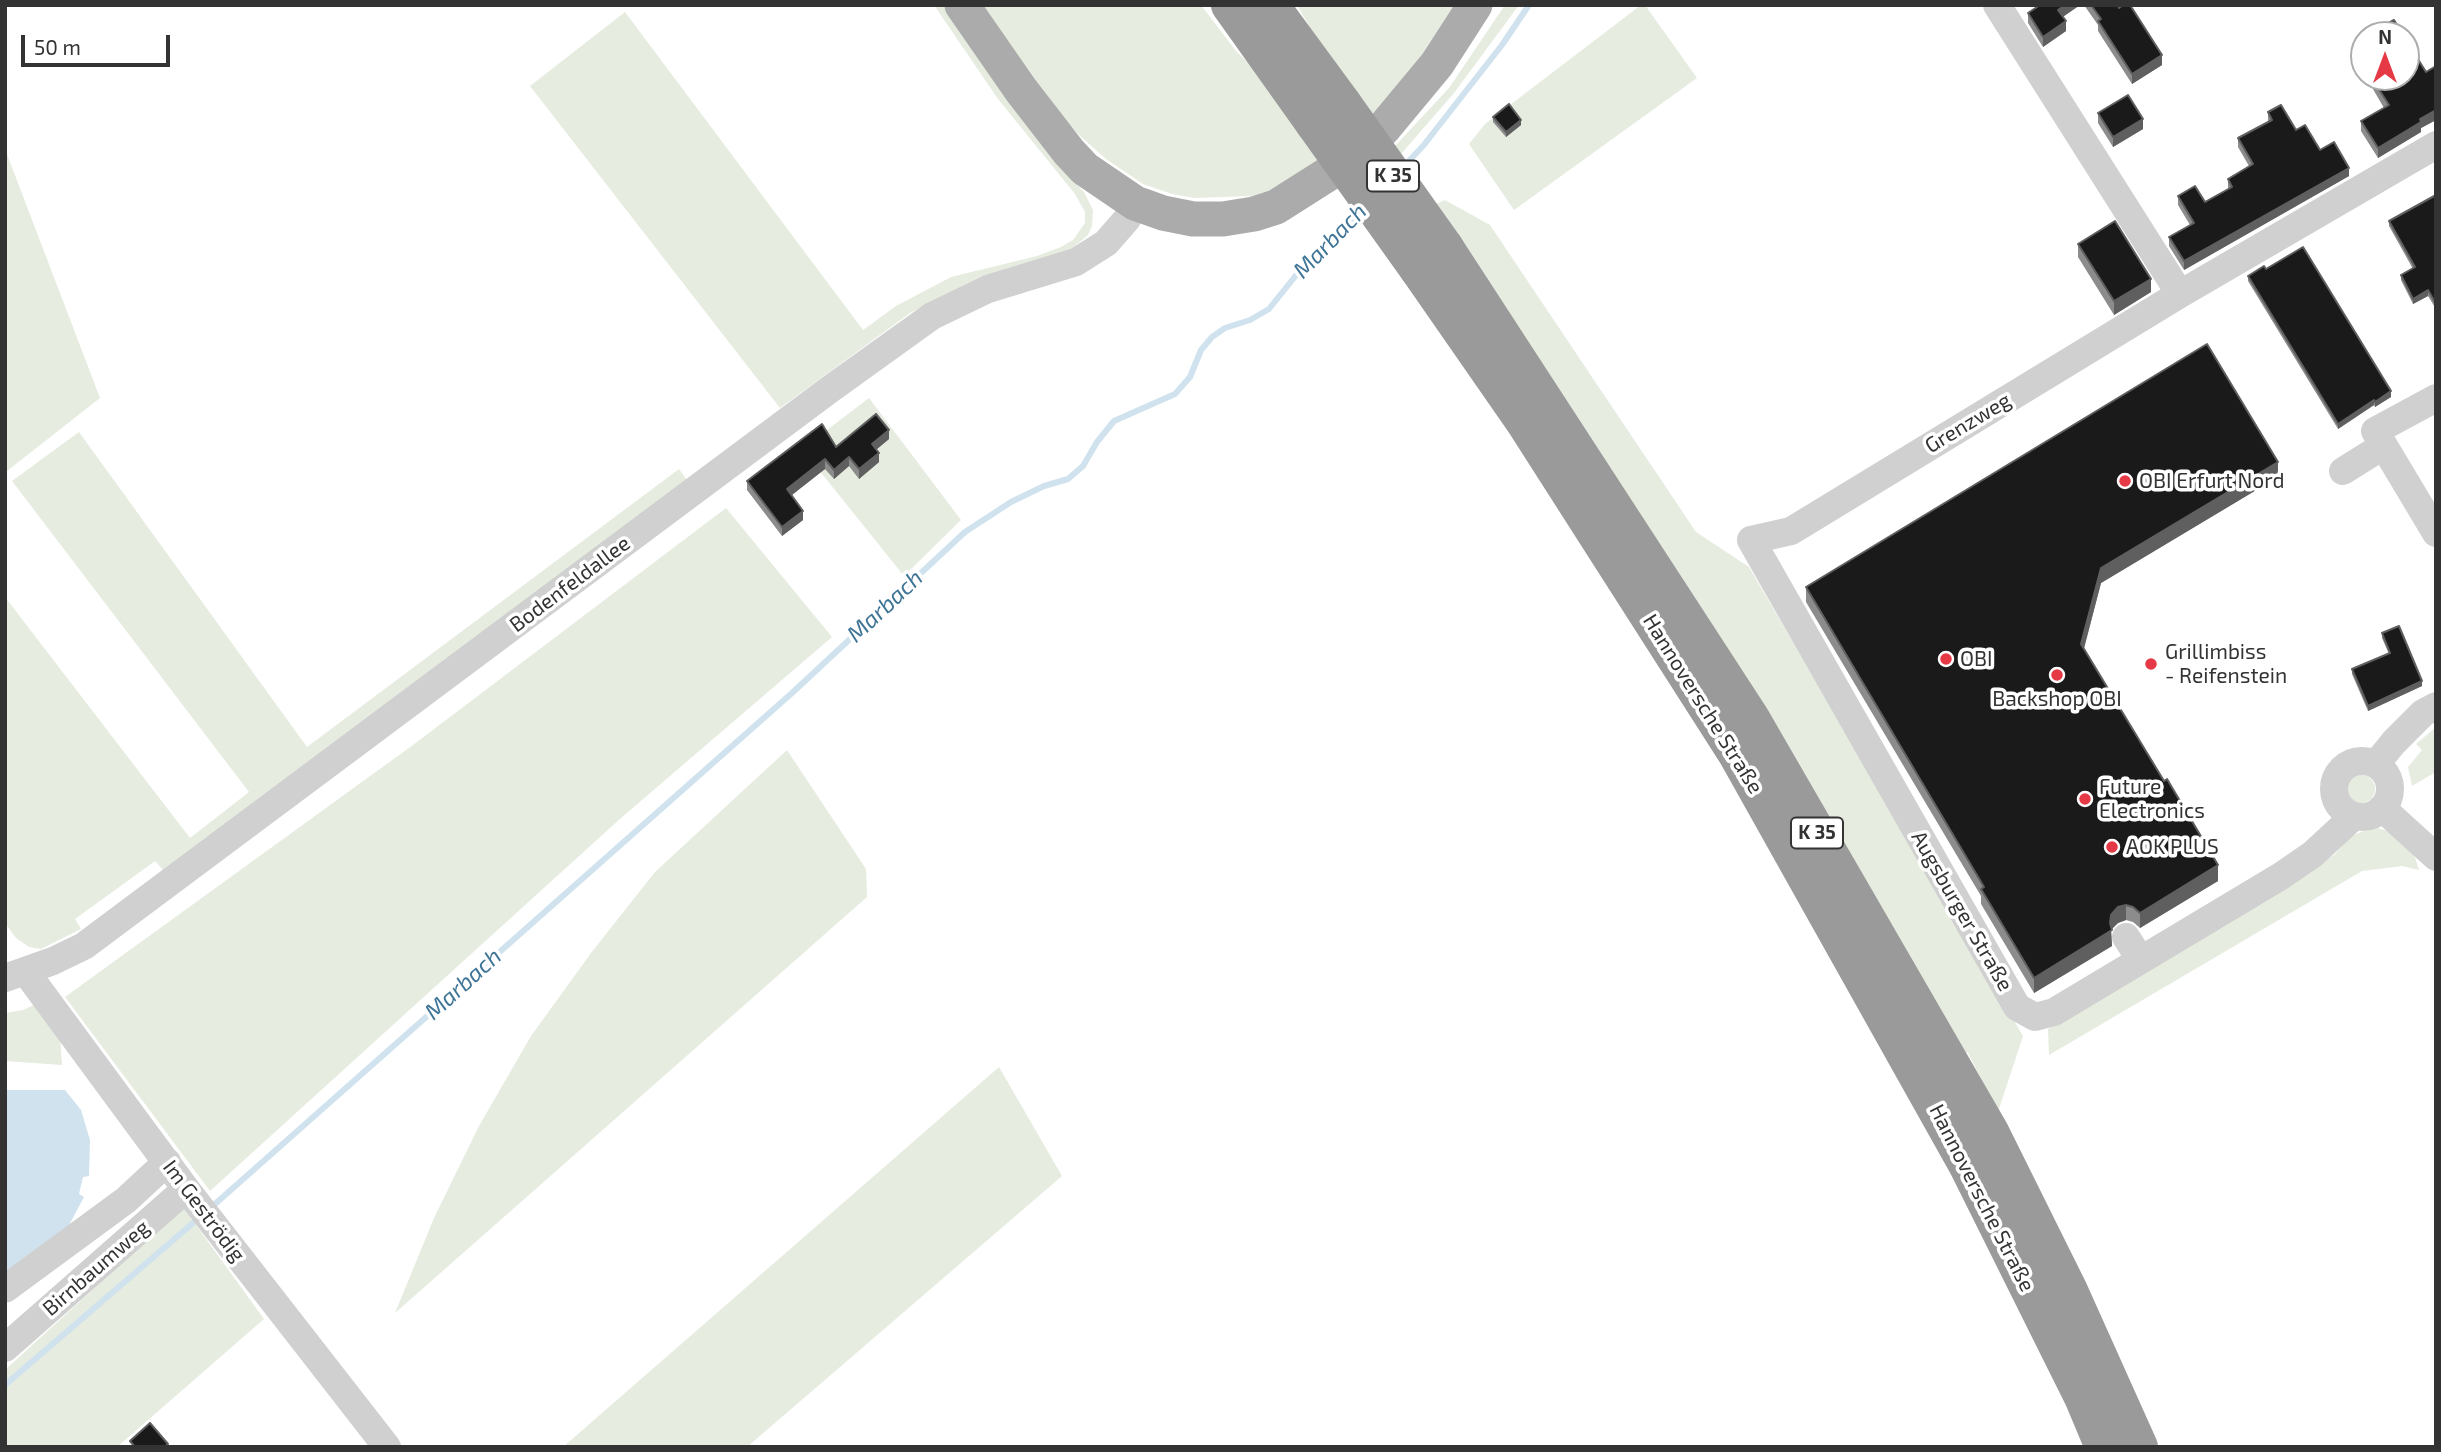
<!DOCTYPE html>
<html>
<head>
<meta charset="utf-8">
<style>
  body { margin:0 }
  #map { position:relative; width:2441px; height:1452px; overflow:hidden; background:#fff; font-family:"Exo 2",sans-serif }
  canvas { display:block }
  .frame { position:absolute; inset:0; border:7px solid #333; pointer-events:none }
  .north { position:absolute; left:2350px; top:21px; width:70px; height:70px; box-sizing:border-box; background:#fff; border:2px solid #adadad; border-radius:50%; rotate:0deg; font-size:19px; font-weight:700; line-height:28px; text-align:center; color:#333 }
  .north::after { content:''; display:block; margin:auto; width:24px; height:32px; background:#e63946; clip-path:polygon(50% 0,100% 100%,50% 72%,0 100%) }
  .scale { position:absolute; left:21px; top:35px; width:149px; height:32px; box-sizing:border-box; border:4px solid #333; border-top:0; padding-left:9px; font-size:21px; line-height:24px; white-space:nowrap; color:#333; -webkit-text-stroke:5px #fff; paint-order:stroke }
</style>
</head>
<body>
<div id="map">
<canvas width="2441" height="1452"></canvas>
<div class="frame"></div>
<div class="north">N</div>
<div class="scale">50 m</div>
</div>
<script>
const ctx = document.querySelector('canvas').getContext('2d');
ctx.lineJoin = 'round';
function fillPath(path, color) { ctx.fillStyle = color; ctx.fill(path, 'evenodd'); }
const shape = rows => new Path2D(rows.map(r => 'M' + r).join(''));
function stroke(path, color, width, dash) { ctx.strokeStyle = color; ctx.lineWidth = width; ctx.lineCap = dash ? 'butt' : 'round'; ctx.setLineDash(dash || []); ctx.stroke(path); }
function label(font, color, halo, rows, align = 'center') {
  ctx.font = font + ' "Exo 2",sans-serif'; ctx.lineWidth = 7; ctx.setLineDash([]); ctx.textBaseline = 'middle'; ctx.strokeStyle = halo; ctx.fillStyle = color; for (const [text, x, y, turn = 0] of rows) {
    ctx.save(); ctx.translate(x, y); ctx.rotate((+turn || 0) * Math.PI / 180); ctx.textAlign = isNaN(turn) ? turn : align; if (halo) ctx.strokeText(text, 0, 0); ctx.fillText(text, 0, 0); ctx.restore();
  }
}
const green = shape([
  [934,5,946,5,1051,157,1084,192,1093,210,1092,226,1088,235,1068,252,946,294,910,313,780,408,530,86,625,12,863,330,896,306,951,277,1037,256,1061,247,1073,240,1085,223,1085,212,1075,194,998,99],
  [976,5,1201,5,1236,51,1271,85,1322,165,1268,192,1251,196,1195,198,1172,194,1143,184,1106,159,1079,135,1053,106],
  [1297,5,1462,5,1375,119,1338,76],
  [1505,5,1519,5,1454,93,1401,154,1395,146,1449,88],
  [1641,5,1645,5,1697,78,1514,210,1469,144,1485,124],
  [5,149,100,398,7,471,5,466],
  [1445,200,1490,225,1696,532,1749,567,2023,1036,1998,1112,1968,1053,1954,1046,1436,204],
  [869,398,961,520,904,576,802,449],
  [79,432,307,747,679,469,687,480,163,870,155,861,75,919,81,929,41,949,29,947,16,938,5,923,5,597,190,838,249,792,12,481],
  [726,508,832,637,621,818,210,1191,65,997,413,745],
  [2436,727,2436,772,2412,786,2408,767,2422,750,2416,744],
  [787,750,866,869,867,897,395,1313,434,1218,479,1126,531,1036,591,953,655,872],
  '2347 789a14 14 0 1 1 28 0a14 14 0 1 1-28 0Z',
  [2374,827,2395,833,2412,848,2419,870,2402,866,2362,871,2049,1055,2048,1029,2304,877,2335,854,2351,836],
  [38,1003,60,1033,62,1065,5,1061,5,1013,23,1010],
  [999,1067,1062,1176,747,1447,563,1447],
  [183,1207,264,1319,117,1447,5,1447,5,1370]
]);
const water = shape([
  [5,1090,65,1090,81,1110,90,1140,89,1176,83,1177,79,1194,84,1197,67,1229,5,1274]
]);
const stream = shape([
  [1402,168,1423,146,1502,45,1529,5],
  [215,1204,792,693,965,532,1011,502,1044,486,1068,479,1083,466,1097,442,1114,421,1175,394,1190,377,1201,350,1212,337,1225,328,1250,320,1269,309,1301,269,1360,211],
  [5,1385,193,1223]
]);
const minor = shape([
  [1997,5,2180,294],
  [2436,398,2375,431,2436,533],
  [2343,471,2383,446],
  '2334 789a28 28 0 1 1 56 0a28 28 0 1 1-56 0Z',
  [2376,764,2394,742,2423,713,2436,706],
  [2382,808,2436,857],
  [2354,816,2313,854,2281,876,2054,1012,2035,1017,2017,1007,1751,540,1791,531,2180,294,2436,145],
  [2126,937,2140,959],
  [26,972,186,1189,387,1447],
  [5,978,53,961,84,946,829,390,932,316,988,289,1076,262,1106,243,1127,219,1135,203],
  [5,1289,126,1200,167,1162],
  [5,1348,186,1189]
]);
const major = shape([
  [962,5,1021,90,1069,152,1085,169,1135,203,1163,213,1193,219,1223,219,1254,214,1276,207,1328,174],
  [1383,129,1437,64,1475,5]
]);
const highway = shape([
  [1230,5,1314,123],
  [1270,5,1342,103],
  [1445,248,1750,717,1990,1132,2069,1291,2139,1447],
  [1419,270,1526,424,1737,754,1968,1166,2083,1397,2104,1447]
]);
const highwayBridge = shape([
  [1342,103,1445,248],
  [1314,123,1419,270]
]);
const wall = shape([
  [2040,5,2080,5,2063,17,2066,31,2043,47,2028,23,2028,13],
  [2084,5,2118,5,2162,65,2132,84,2098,31,2098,25],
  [2364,56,2364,74,2360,68,2360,58],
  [2436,66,2436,120,2421,128,2421,132,2378,158,2361,131,2361,121,2384,108,2366,77,2406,77,2426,72],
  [2268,112,2296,130,2349,176,2184,270,2169,246,2169,237,2190,225,2178,205,2178,196,2205,202,2228,189,2228,179,2249,166,2238,147,2238,138,2268,122],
  [2098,113,2143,129,2113,147,2098,123],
  [1493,117,1521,125,1506,137,1493,122],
  [2436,195,2436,309,2428,296,2413,304,2401,280,2401,275,2413,269,2389,226,2389,221],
  [2078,244,2151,292,2114,315,2078,257],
  [2266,269,2391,397,2375,407,2374,405,2338,429,2248,281,2248,276],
  [889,439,876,450,879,462,859,479,849,466,834,479,825,469,791,495,803,520,782,536,747,490,747,481,836,447],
  [2278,477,2101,583,2084,649,2218,881,2140,928,2133,922,2126,920,2118,923,2111,929,2112,946,2034,993,1981,904,1981,896,1806,602,1806,587],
  [2382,633,2422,686,2368,711,2352,674,2352,669,2389,654,2382,638]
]);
const shadedWall = shape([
  [2065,5,2080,5,2058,20,2058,10],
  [2066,21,2066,31,2043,47,2043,37],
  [2162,55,2162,65,2132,84,2132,74],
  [2436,110,2436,120,2421,128,2421,132,2378,158,2378,148,2420,119],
  [2143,119,2143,129,2113,147,2113,137],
  [1521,120,1521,125,1506,137,1506,132],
  [2349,168,2349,176,2184,270,2184,261],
  [2151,279,2151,292,2114,315,2114,301],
  [2428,290,2428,296,2413,304,2413,299],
  [2391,391,2391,397,2375,407,2375,402],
  [2374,400,2374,405,2338,429,2338,424],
  [889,430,889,439,872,453,872,444],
  [879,453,879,462,859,479,859,469],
  [849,457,849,466,834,479,834,470],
  [825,459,825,469,787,499,787,489],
  [2278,462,2278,477,2101,583,2081,659,2081,644,2101,568],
  [803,511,803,520,782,536,782,527],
  [2422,681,2422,686,2368,711,2368,706],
  [2218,865,2218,881,2140,928,2140,913],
  [2126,905,2126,920,2118,923,2111,930,2112,946,2034,993,2034,978,2110,923,2111,915,2118,907]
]);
const building = shape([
  [2040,5,2065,5,2058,10,2066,21,2043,37,2028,13,2040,5],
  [2091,5,2118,5,2119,8,2123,5,2130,5,2162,55,2132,74,2098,21,2101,19,2091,5],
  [2394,20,2403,35,2383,35,2379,28,2394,20],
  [2406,40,2426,72,2436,66,2436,110,2420,119,2421,122,2378,148,2361,121,2389,105,2371,77,2406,77,2406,40],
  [2364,56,2364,65,2360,58,2364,56],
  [2128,95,2143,119,2113,137,2098,113,2128,95],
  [1509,104,1521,120,1506,132,1493,117,1509,104],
  [2281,105,2296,130,2305,125,2320,150,2334,142,2349,168,2184,261,2169,237,2194,223,2178,196,2195,186,2205,202,2232,187,2228,179,2253,164,2238,138,2272,120,2268,112,2281,105],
  [2436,195,2436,304,2428,290,2413,299,2401,275,2415,267,2389,221,2436,195],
  [2115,221,2151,279,2114,301,2078,244,2115,221],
  [2303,247,2391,391,2375,402,2374,400,2338,424,2248,276,2264,266,2266,269,2303,247],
  [2207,344,2278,462,2101,568,2081,644,2164,781,2167,779,2218,865,2140,913,2133,907,2126,905,2118,907,2111,915,2110,923,2112,930,2034,978,1981,889,1984,887,1806,587,2207,344],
  [876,414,889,430,872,444,879,453,859,469,849,457,834,470,825,459,787,489,803,511,782,527,747,481,822,424,836,447,876,414],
  [2399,626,2422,681,2368,706,2352,669,2390,653,2382,633,2399,626],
  [150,1423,168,1444,164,1447,135,1447,130,1441,150,1423]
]);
const markers = [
  [2125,481,7,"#e63946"],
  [1946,659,7,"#e63946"],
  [2151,664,7,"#e63946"],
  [2057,675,7,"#e63946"],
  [2085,799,7,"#e63946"],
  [2112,847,7,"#e63946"]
];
const shields = [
  [1393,176,52],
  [1817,833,52]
];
const shieldNames = [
  ["K 35",1393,176],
  ["K 35",1817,833]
];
const streetNames = [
  ["Grenzweg",1968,423,-31],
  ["Bodenfeldallee",570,584,-37],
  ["Hannoversche Straße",1703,704,58],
  ["Augsburger Straße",1962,911,60],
  ["Hannoversche Straße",1982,1198,63],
  ["Im Geströdig",204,1211,53],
  ["Birnbaumweg",96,1268,-41]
];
const poiNames = [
  ["OBI Erfurt Nord",2139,481],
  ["Grillimbiss",2165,652],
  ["- Reifenstein",2165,676],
  ["OBI",1960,659],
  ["Backshop OBI",2057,699,"center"],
  ["Future",2099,787],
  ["Electronics",2099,811],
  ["AOK PLUS",2126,847]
];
const waterNames = [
  ["Marbach",1330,241,-46],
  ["Marbach",885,606,-43],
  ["Marbach",463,984,-42]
];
fillPath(green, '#e6ecdf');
fillPath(water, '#cfe2ee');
stroke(stream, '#cfe2ee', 6);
stroke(minor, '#d0d0d0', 28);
stroke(major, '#ababab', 35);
stroke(highway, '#9a9a9a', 38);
stroke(highwayBridge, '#9a9a9a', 38);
fillPath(wall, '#8c8c8c');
fillPath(shadedWall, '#5f5f5f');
fillPath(building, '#1a1a1a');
stroke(building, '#5f5f5f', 2);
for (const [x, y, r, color] of markers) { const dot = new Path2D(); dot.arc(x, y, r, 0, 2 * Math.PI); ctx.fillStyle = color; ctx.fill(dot); stroke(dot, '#fff', 2.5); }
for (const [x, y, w] of shields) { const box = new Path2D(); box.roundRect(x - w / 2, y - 15.5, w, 31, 5); ctx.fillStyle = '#fff'; ctx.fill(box); stroke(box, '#333', 2); }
label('bold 19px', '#333', null, shieldNames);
label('21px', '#333', '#fff', streetNames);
label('21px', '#333', '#fff', poiNames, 'left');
label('italic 23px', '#3f7597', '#fff', waterNames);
</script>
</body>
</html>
